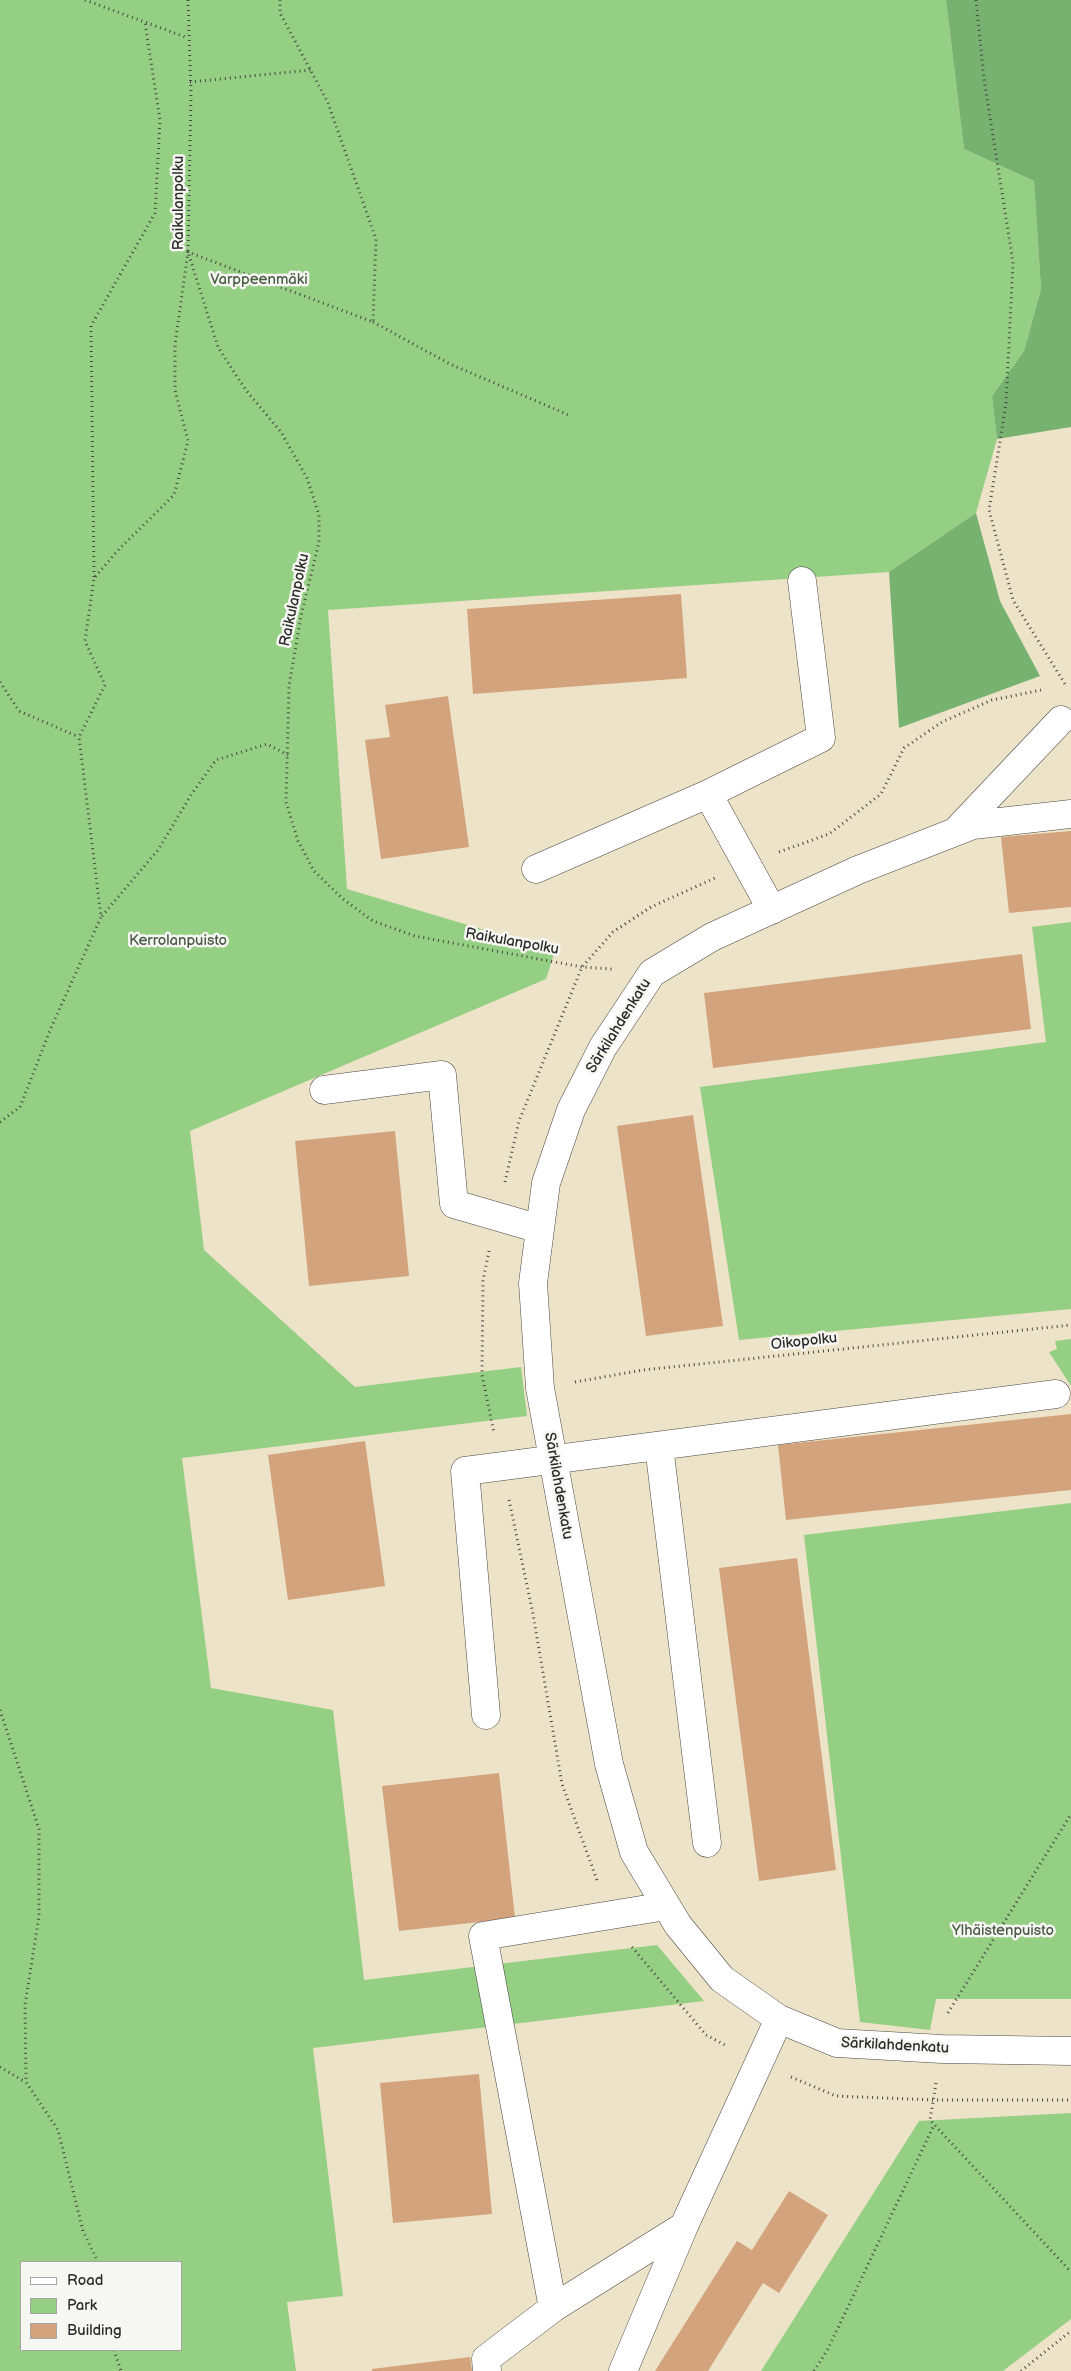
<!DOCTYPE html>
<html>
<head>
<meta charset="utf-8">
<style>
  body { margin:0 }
  #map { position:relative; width:1071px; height:2371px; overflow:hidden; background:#ede3c8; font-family:"Balsamiq Sans",sans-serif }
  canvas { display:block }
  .legend { position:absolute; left:20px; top:2261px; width:162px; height:90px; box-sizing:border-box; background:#f6f6f2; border:1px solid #a5a5a2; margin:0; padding:6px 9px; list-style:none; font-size:15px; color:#2b2b2b }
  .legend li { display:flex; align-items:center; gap:10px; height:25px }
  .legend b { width:25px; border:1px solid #a5a5a2 }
</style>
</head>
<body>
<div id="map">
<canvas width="1071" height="2371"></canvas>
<ul class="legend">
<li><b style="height:6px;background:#fff"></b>Road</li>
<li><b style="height:14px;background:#94cf83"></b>Park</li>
<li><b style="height:14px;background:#d3a37d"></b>Building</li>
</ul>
</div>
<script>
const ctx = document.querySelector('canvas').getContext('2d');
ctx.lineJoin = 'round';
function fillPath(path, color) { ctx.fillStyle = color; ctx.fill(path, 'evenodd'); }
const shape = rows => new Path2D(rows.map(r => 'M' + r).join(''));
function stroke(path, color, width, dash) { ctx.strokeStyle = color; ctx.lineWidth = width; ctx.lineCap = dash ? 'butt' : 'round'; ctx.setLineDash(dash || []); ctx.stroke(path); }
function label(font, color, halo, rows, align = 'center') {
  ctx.font = font + ' "Balsamiq Sans",sans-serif'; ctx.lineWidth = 5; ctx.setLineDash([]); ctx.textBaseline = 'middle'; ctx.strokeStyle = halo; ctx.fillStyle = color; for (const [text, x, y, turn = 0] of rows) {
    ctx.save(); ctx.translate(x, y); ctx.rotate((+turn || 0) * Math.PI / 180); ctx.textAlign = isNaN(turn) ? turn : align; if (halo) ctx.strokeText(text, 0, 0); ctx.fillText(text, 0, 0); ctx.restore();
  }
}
const green = shape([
  [0,0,946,0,964,149,1034,181,1041,289,1024,351,992,396,997,439,976,513,889,572,328,610,347,889,555,951,546,979,190,1131,204,1250,355,1387,521,1367,527,1416,182,1458,211,1688,333,1710,364,1980,657,1945,704,2001,313,2048,343,2296,287,2302,296,2371,0,2371],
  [21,2262,181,2262,181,2350,21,2350],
  [1071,922,1071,1309,739,1340,700,1087,1046,1042,1032,927],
  [1071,1339,1071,1386,1049,1352,1057,1349,1055,1341],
  [1071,1503,1071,1999,936,1999,930,2030,860,2022,804,1535],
  [1071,2113,1071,2319,1003,2371,761,2371,919,2121]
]);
const forest = shape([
  [946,0,1071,0,1071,427,997,439,992,396,1024,351,1041,289,1034,181,964,149],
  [976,513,1000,601,1040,676,899,728,889,572]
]);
const building = shape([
  [681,594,687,678,473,694,467,609],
  [448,696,469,847,381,859,365,740,390,737,385,705],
  [1071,831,1071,907,1009,913,1001,837],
  [1022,954,1031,1029,713,1068,704,993],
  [693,1115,723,1326,646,1336,617,1126],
  [395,1131,409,1276,309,1286,295,1141],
  [1071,1414,1071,1490,786,1520,778,1445],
  [365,1441,385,1586,288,1600,268,1455],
  [797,1558,836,1870,759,1881,719,1568],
  [499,1773,515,1918,399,1931,382,1786],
  [479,2074,492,2214,393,2223,380,2083],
  [789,2191,828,2215,779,2293,763,2283,708,2371,655,2371,737,2241,752,2250],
  [470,2357,472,2371,372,2371,372,2369]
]);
const path = shape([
  [85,0,188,38],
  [188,0,191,94,188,252,218,347,245,389,281,432,307,478,319,515,319,542,301,616,289,686,286,802,298,841,314,871,343,899,373,921,415,936,582,967,612,969],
  [976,0,984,79,1013,262,1006,404,989,510,1013,600,1065,684],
  [190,82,311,70],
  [373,322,450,364,571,416],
  [94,577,91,326,155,213,160,120,145,23],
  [0,682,19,711,79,737],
  [779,852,829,834,881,794,904,748,942,722,992,700,1041,690],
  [102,916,158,850,191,795,216,760,267,744,288,755],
  [0,1122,20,1107,51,1028,101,917,79,737,105,685,85,641,94,578,120,548,174,495,188,441,175,390,175,344,188,252,373,322,376,239,328,103,280,13,280,0],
  [505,1182,519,1121,582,967,613,932,651,907,715,878],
  [489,1251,483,1280,482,1375,494,1433],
  [575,1382,643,1370,1071,1325],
  [509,1500,533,1614,562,1784,598,1883],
  [0,1710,39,1829,39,1916,25,2005,26,2082,58,2130,83,2231,98,2262],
  [632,1947,706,2035,727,2046],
  [948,2013,1071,1814],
  [0,2067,25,2082],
  [791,2077,836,2096,934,2100,1071,2100],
  [936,2083,930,2120,1071,2272],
  [114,2350,121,2371],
  [814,2371,828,2349,934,2125],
  [1021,2371,1071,2331]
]);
const minor = shape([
  [708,794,772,910],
  [1071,814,973,825,858,870,712,937,652,973,603,1047,571,1110,546,1183,533,1283,540,1388,609,1764,634,1852,678,1925,722,1979,779,2019,837,2043,942,2049,1071,2051],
  [956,831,1061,720],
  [536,869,708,794,821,738,802,581],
  [324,1090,442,1075,454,1204,540,1229],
  [659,1446,707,1843],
  [486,1715,465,1471,1056,1394],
  [553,2308,483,1936,666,1906],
  [487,2371,486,2359,553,2308,684,2226],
  [623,2371,684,2226,779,2019]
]);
const streetNames = [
  ["Raikulanpolku",179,203,-90],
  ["Raikulanpolku",295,600,-78],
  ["Raikulanpolku",512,942,10],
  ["Särkilahdenkatu",619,1026,-58],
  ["Oikopolku",804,1342,-6],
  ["Särkilahdenkatu",558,1486,80],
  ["Särkilahdenkatu",895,2046,3]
];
const parkNames = [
  ["Varppeenmäki",259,280],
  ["Kerrolanpuisto",178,941],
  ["Ylhäistenpuisto",1003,1931]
];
fillPath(green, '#94cf83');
fillPath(forest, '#77b271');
fillPath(building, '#d3a37d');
stroke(minor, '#484743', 29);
stroke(path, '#484743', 3, [1, 4]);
stroke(minor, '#fff', 28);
label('15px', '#2b2b2b', '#f6f6f2', streetNames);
label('15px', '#4a5c45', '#f6f6f2', parkNames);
</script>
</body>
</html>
